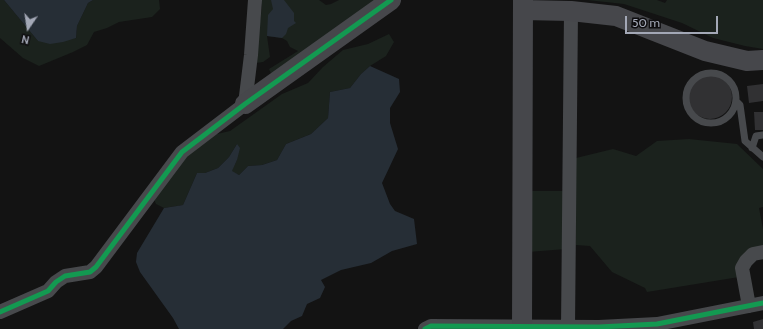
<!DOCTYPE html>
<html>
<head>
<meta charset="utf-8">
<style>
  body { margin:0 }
  #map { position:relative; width:763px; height:329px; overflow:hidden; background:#131313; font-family:Cabin,sans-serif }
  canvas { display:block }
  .north { position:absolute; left:8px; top:8px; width:40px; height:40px; -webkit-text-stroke:3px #0e0d0f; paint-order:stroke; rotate:193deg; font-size:11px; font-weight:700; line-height:16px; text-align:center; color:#a3a8b6 }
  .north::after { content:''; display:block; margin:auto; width:14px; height:18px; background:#a3a8b6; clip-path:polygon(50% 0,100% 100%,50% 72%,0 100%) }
  .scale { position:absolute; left:625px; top:16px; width:93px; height:18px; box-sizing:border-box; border:2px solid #a3a8b6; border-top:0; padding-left:5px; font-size:12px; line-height:14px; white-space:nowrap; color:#a3a8b6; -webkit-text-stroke:3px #0e0d0f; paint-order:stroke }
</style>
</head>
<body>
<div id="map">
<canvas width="763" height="329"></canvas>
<div class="north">N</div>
<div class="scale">50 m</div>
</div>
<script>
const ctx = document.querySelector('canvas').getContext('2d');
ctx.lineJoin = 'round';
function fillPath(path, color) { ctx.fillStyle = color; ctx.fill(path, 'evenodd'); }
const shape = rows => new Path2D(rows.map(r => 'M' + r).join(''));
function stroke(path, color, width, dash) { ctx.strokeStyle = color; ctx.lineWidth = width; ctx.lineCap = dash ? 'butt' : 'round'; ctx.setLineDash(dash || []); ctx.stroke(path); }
const green = shape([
  [0,0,4,0,38,41,76,38,77,26,88,3,93,0,159,0,160,9,152,17,119,22,107,28,94,32,87,45,73,52,39,66,23,58,0,38],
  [261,0,319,0,326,5,331,4,339,0,383,0,272,76,269,69,298,51,290,47,287,41,282,38,267,36,270,57,263,62,256,63,256,51,262,7],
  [587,0,657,0,665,3,667,0,763,0,763,49,745,46,713,38,682,23,624,4],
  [389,34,394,42,386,56,370,66,361,74,350,88,330,92,328,118,311,134,286,144,277,160,262,165,248,166,239,175,231,172,237,160,237,144,229,157,218,168,205,173,197,173,183,205,164,208,156,204,151,193,207,128,217,134,230,131,282,94,308,83,323,67,343,50,368,44],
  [689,139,737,144,763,169,763,207,759,208,763,229,763,246,745,252,737,265,739,277,647,292,645,288,612,272,590,246,576,245,576,158,613,149,636,156,657,141],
  [531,191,566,191,566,249,528,252]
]);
const water = shape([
  [4,0,93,0,88,3,77,26,76,38,63,42,50,44,38,41],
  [271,0,284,0,294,13,294,21,296,23,288,28,286,34,282,38,267,36,268,15,273,9],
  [370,66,399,79,400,92,390,108,390,123,398,149,382,183,390,204,395,211,414,219,417,244,392,251,371,263,341,270,321,280,325,287,320,298,307,304,302,316,291,321,283,329,179,329,173,318,140,272,136,262,137,253,164,208,183,205,197,173,205,173,218,168,229,157,237,144,240,148,237,160,232,171,239,175,248,166,262,165,277,160,286,144,311,134,328,118,330,92,350,88,361,74]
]);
const building = shape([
  '688 97a22 22 0 1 1 44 0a22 22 0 1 1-44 0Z',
  [763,84,763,101,749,103,747,86],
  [754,112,763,112,763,130,755,130],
  [763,319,763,329,754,329,753,322]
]);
const lane = shape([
  '686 98a25 25 0 1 1 50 0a25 25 0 1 1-50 0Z',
  [736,101,740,105,745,141,763,157],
  [752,148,756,136,763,135]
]);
const street = shape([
  [749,306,742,268,746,261,753,254,763,252],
  [0,312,48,291,56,282,65,276,90,272,96,267,182,152,245,104,251,55,255,0],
  [568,327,571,11],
  [425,329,431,326,599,327,657,324,763,303]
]);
const secondary = shape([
  [523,10,571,11,616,16,705,51,747,61,763,60],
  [245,104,391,0],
  [522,329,523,0]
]);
const cycleway = shape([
  [0,312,48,291,56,282,65,276,90,272,96,267,182,152,245,104,391,0],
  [425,329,431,326,599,327,657,324,763,303]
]);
fillPath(green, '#1b221d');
fillPath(water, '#262e36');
fillPath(building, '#313133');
stroke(lane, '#47494c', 7);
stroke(street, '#47494c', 14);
stroke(secondary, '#46474b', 20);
stroke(cycleway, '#139951', 5);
</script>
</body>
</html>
